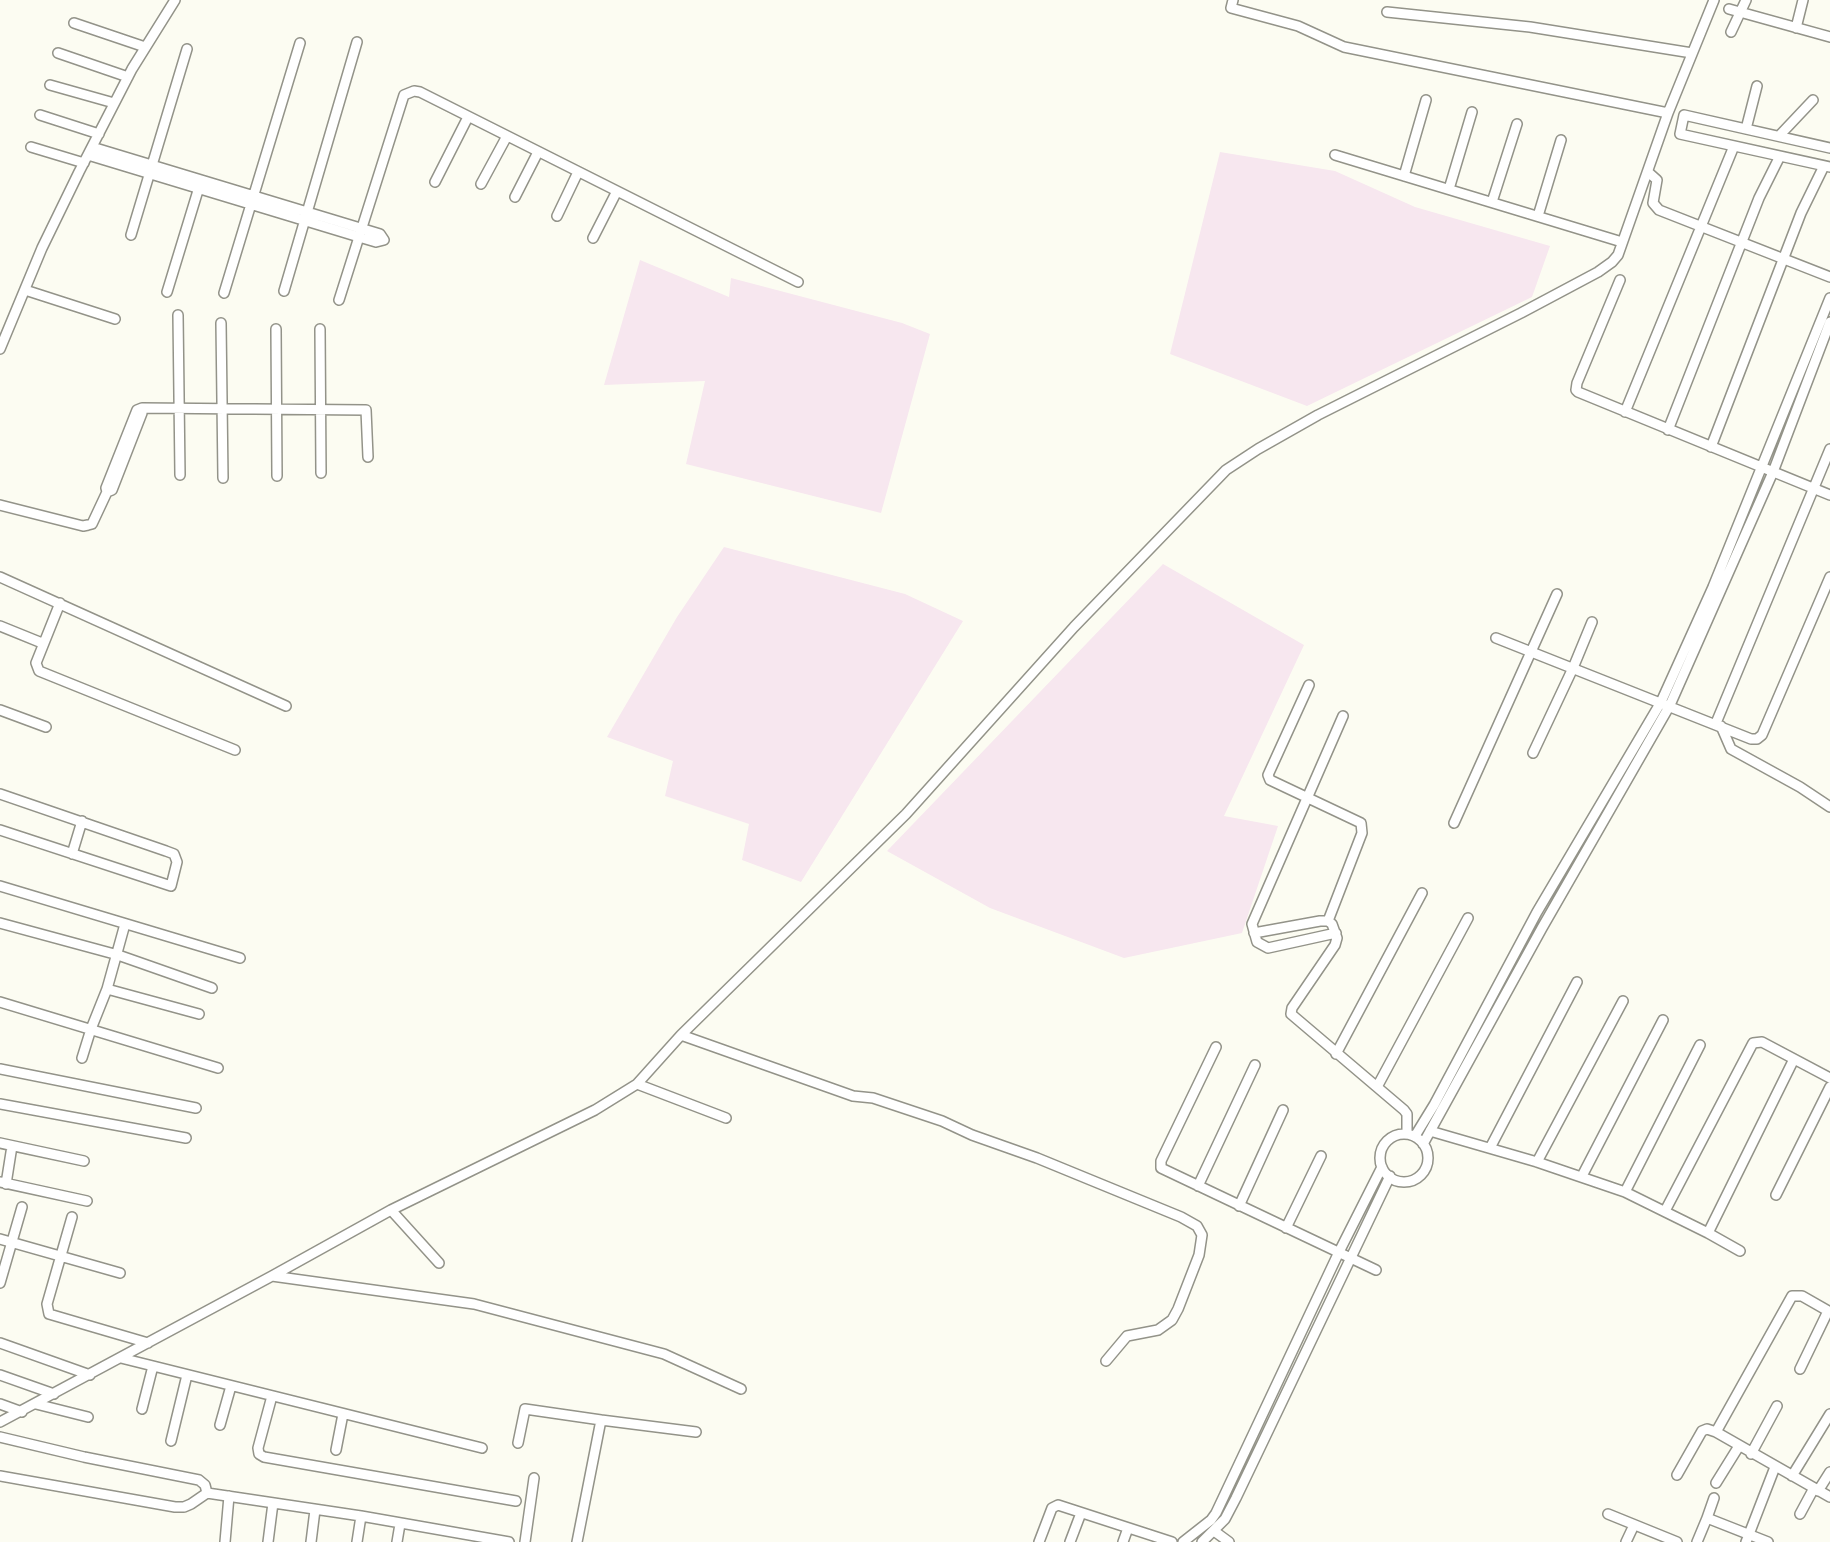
<!DOCTYPE html>
<html>
<head>
<meta charset="utf-8">
<style>
  body { margin:0 }
  canvas { display:block; background:#fcfcf2 }
</style>
</head>
<body>
<canvas width="1830" height="1542"></canvas>
<script>
const ctx = document.querySelector('canvas').getContext('2d');
ctx.lineJoin = 'round';
function fillPath(path, color) { ctx.fillStyle = color; ctx.fill(path, 'evenodd'); }
const shape = rows => new Path2D(rows.map(r => 'M' + r).join(''));
function stroke(path, color, width, dash) { ctx.strokeStyle = color; ctx.lineWidth = width; ctx.lineCap = dash ? 'butt' : 'round'; ctx.setLineDash(dash || []); ctx.stroke(path); }
const green = shape([
  [1220,152,1335,171,1415,207,1550,246,1532,297,1307,406,1170,354],
  [640,260,729,297,731,278,902,323,930,334,881,513,686,464,705,381,604,385],
  [724,547,905,594,963,621,801,882,742,860,749,824,665,796,673,761,607,737,677,617],
  [1163,564,1304,645,1224,816,1278,826,1242,933,1124,958,990,908,887,851]
]);
const street = shape([
  [1233,0,1231,8,1298,26,1344,47,1668,113],
  [1729,9,1830,37],
  [1387,12,1530,27,1692,53],
  [74,23,145,47],
  [1796,28,1803,0],
  [1731,32,1746,0],
  [58,53,128,77],
  [50,85,114,103],
  [40,115,99,134],
  [1746,129,1757,86],
  [1779,136,1813,100],
  [31,147,84,163],
  [1830,148,1684,115,1680,134,1830,167],
  [88,155,359,237,376,242,384,240,380,234,92,147],
  [1335,155,1622,242],
  [1648,172,1657,180,1653,203,1659,210,1830,277],
  [1404,176,1426,100],
  [435,182,468,117],
  [481,184,507,136],
  [1449,189,1472,112],
  [515,197,538,152],
  [1492,202,1517,124],
  [557,216,578,172],
  [1538,216,1561,140],
  [131,235,187,49],
  [593,238,617,191],
  [1620,280,1577,383,1576,390,1578,392,1830,495],
  [25,290,115,319],
  [284,291,357,42],
  [167,292,200,184],
  [224,293,300,43],
  [339,300,404,95,414,91,420,92,798,282],
  [178,315,180,475],
  [221,323,223,478],
  [276,329,277,476],
  [320,329,321,473],
  [0,349,42,248,79,172,132,69,175,0],
  [142,408,142,413,112,490,107,492,106,488,137,410,142,408,366,410,368,457],
  [1625,412,1734,146],
  [1668,430,1759,198,1780,156],
  [1711,447,1801,213,1824,166],
  [0,505,83,526,88,525,92,524,107,492],
  [0,577,286,706],
  [60,603,36,663,39,671,235,750],
  [0,626,42,643],
  [1496,638,1751,739,1757,739,1762,735,1830,577],
  [1309,685,1268,775,1270,780,1361,823,1362,833,1328,921],
  [0,710,46,727],
  [1716,723,1830,449],
  [1721,726,1731,749,1800,787,1830,807],
  [1533,753,1573,668,1592,622],
  [0,794,166,851,174,854,177,862,171,886,0,830],
  [1454,823,1557,594],
  [72,854,82,821],
  [0,886,240,958],
  [0,923,118,955,212,988],
  [1254,933,1320,921,1328,921,1332,924,1337,938,1335,945,1292,1008,1291,1014,1404,1110,1407,1114,1407,1134],
  [1336,933,1268,948,1257,942,1252,924,1343,716],
  [107,989,199,1014],
  [0,1002,218,1068],
  [681,1035,853,1096,873,1098,942,1121,972,1135,1037,1158,1181,1217,1197,1226,1202,1235,1199,1255,1178,1309,1172,1320,1158,1330,1127,1336,1106,1361],
  [1216,1047,1161,1161,1161,1168,1376,1270],
  [1336,1054,1422,893],
  [82,1058,91,1029,107,989,125,924],
  [0,1069,196,1108],
  [637,1084,726,1118],
  [1377,1087,1468,918],
  [0,1104,186,1138],
  [1430,1131,1537,1162,1625,1192,1708,1233,1740,1251],
  '1380 1158a24 24 0 1 1 48 0a24 24 0 1 1-48 0Z',
  [1415,1136,1434,1105,1537,912,1661,702,1713,587,1830,298],
  [0,1143,84,1161],
  [1423,1144,1542,928,1670,705,1773,472,1830,322],
  [1490,1148,1577,982],
  [1537,1162,1623,1001],
  [1582,1176,1663,1020],
  [0,1182,87,1201],
  [6,1184,12,1146],
  [1198,1186,1255,1065],
  [1625,1192,1700,1045],
  [1776,1195,1830,1087],
  [1239,1206,1283,1110],
  [391,1210,439,1263],
  [1665,1211,1753,1043,1762,1042,1830,1078],
  [72,1217,47,1304,49,1314,148,1343],
  [1286,1228,1321,1156],
  [1708,1233,1794,1059],
  [0,1239,120,1273],
  [272,1276,474,1304,664,1354,741,1389],
  [0,1283,22,1207],
  [0,1343,90,1375],
  [121,1358,482,1448],
  [1800,1369,1828,1311],
  [0,1375,54,1394],
  [272,1396,258,1448,259,1454,264,1457,516,1501],
  [0,1404,22,1412],
  [36,1404,88,1417],
  [142,1409,153,1366],
  [0,1422,272,1276,391,1210,595,1110,637,1084,681,1035,906,814,1074,627,1226,470,1258,449,1318,415,1521,313,1598,272,1612,262,1618,255,1668,113,1714,0],
  [220,1425,231,1386],
  [1716,1432,1792,1296,1802,1296,1830,1312],
  [0,1437,84,1457,199,1480,205,1485,207,1493,361,1516,509,1542],
  [171,1441,187,1375],
  [518,1443,525,1409,601,1420],
  [336,1450,343,1414],
  [1751,1454,1777,1406],
  [1677,1475,1702,1431,1707,1429,1716,1432,1830,1497],
  [0,1476,175,1507,184,1507,191,1504,207,1493],
  [1792,1476,1830,1414],
  [1716,1483,1739,1446],
  [1818,1491,1830,1472],
  [1608,1514,1677,1542],
  [1800,1514,1814,1488],
  [1707,1518,1714,1498],
  [1214,1531,1229,1542],
  [225,1542,229,1496],
  [268,1542,273,1503],
  [311,1542,315,1510],
  [357,1542,361,1516],
  [397,1542,400,1524],
  [525,1542,534,1478],
  [577,1542,601,1420,696,1432],
  [1039,1542,1052,1508,1058,1505,1172,1542],
  [1070,1542,1081,1513],
  [1123,1542,1128,1528],
  [1183,1542,1211,1520,1216,1513,1339,1252,1382,1167],
  [1202,1542,1225,1519,1236,1498,1390,1176],
  [1626,1542,1634,1525],
  [1697,1542,1707,1518,1768,1542],
  [1746,1542,1775,1467]
]);
fillPath(green, '#f7e7ef');
stroke(street, '#939389', 12);
stroke(street, '#fff', 9);
</script>
</body>
</html>
